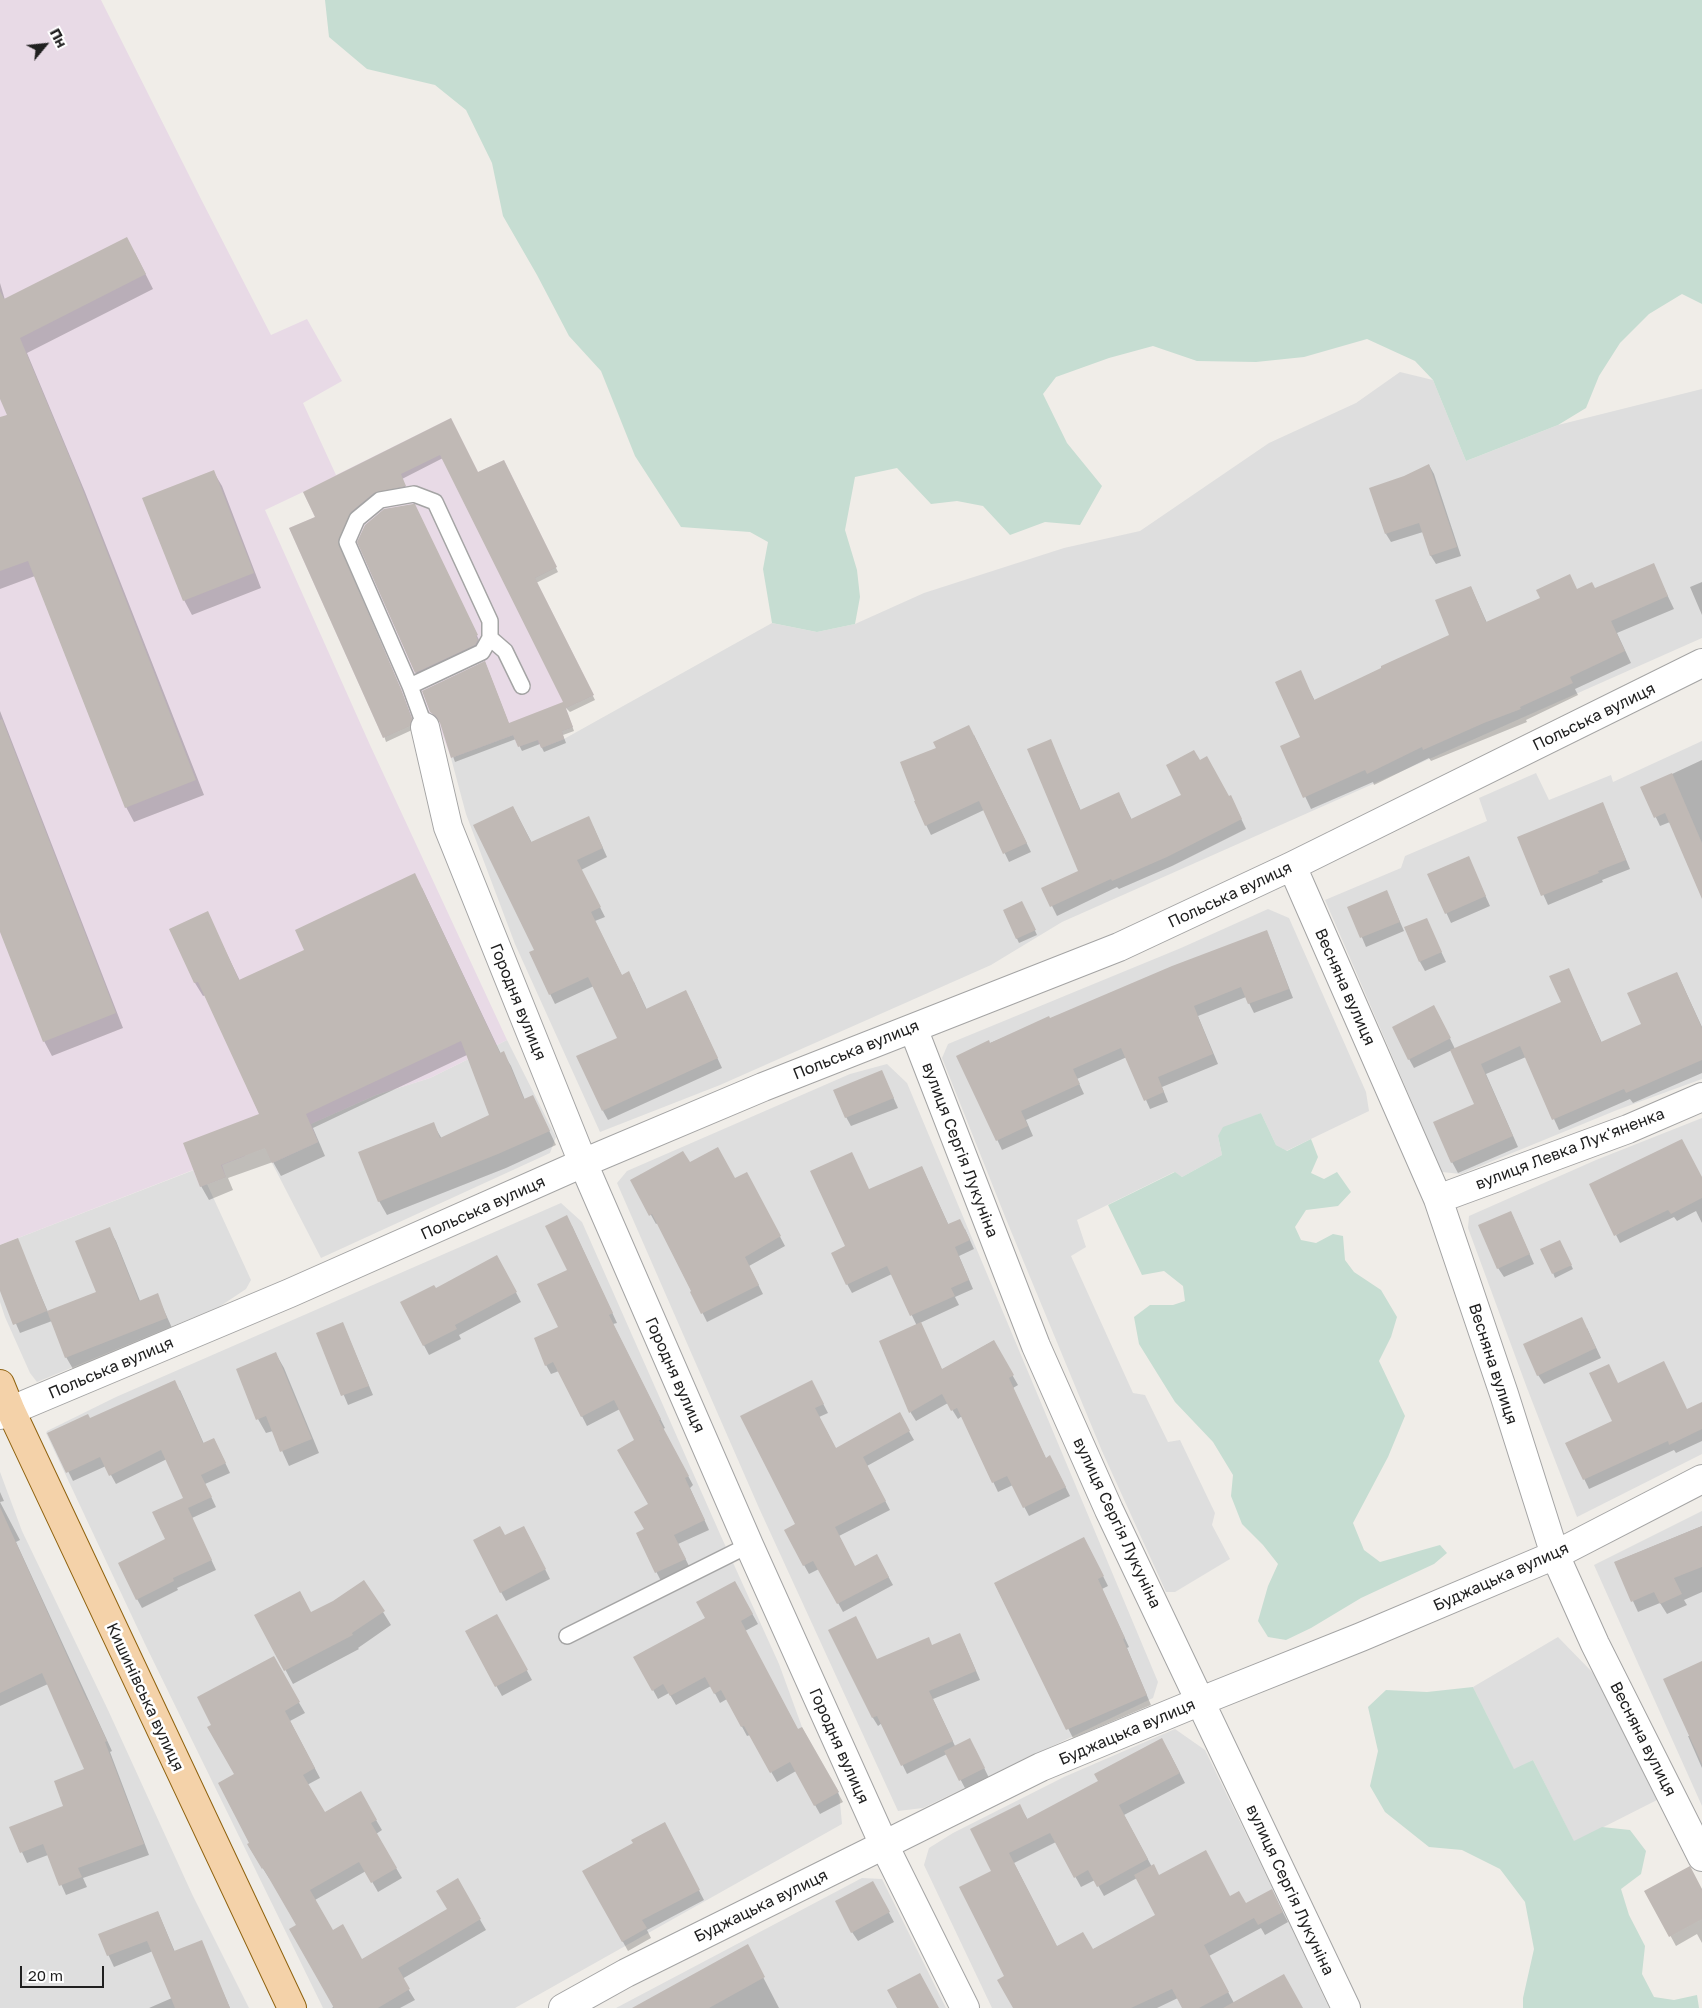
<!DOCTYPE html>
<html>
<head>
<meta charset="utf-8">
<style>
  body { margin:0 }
  #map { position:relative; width:1702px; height:2008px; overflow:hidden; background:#f0ede8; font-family:"Golos Text",sans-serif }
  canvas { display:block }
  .north { position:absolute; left:20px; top:20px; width:50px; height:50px; -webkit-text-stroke:4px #fff; paint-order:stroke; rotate:62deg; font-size:14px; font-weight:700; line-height:20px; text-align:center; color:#202020 }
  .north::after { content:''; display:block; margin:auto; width:18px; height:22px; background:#202020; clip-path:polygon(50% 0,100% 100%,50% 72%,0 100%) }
  .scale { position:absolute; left:20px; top:1966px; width:84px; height:22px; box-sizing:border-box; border:2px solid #202020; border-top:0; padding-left:6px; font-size:15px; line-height:18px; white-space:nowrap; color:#202020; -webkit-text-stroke:4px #fff; paint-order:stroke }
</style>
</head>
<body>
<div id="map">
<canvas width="1702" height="2008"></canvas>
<div class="north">Пн</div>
<div class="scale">20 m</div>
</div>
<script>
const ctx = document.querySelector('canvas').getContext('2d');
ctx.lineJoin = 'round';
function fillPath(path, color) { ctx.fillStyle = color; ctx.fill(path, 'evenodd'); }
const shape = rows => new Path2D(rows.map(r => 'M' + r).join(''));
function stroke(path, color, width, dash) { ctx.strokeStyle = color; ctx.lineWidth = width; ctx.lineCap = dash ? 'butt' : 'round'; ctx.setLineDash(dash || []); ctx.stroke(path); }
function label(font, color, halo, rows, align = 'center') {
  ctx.font = font + ' "Golos Text",sans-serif'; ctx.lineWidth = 5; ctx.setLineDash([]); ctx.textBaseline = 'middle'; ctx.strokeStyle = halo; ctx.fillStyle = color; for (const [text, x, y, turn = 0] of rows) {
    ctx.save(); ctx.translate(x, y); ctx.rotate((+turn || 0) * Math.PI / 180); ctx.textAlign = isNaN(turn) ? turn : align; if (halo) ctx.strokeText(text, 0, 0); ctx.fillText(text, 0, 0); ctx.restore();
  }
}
const residential = shape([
  [1400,372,1433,380,1466,461,1558,425,1702,389,1702,638,1062,922,991,965,720,1085,600,1132,515,944,466,814,451,758,513,735,538,740,541,748,564,739,772,623,817,632,855,624,924,593,1064,548,1140,531,1269,443,1356,403],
  [1702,741,1702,1079,1617,1110,1461,1174,1442,1172,1325,900,1401,868,1405,856,1487,821,1479,798,1536,773,1549,800,1611,775,1613,782],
  [1268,909,1289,918,1366,1092,1369,1111,1286,1151,1276,1145,1261,1113,1218,1136,1222,1155,1182,1177,1174,1172,1077,1220,1086,1247,1071,1256,1133,1393,1145,1395,1168,1442,1180,1440,1215,1513,1212,1525,1230,1559,1175,1592,1166,1592,1102,1451,1006,1219,942,1058,948,1044,1181,948],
  [507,1040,556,1137,550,1153,321,1258,272,1163,318,1142,310,1124,376,1095,430,1078],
  [887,1064,907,1083,1158,1682,1153,1698,923,1808,898,1811,759,1508,617,1183,627,1171,850,1074],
  [1702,1118,1702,1454,1577,1517,1527,1388,1468,1228,1469,1216,1596,1160],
  [194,1170,207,1184,251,1280,246,1289,219,1307,37,1382,30,1373,5,1317,0,1302,0,1245],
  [561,1203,582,1222,720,1534,779,1664,802,1727,839,1792,842,1824,515,2008,323,2008,145,1644,46,1433,47,1431,116,1397],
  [0,1472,22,1531,108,1710,192,1894,249,2008,0,2008],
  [1702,1511,1702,1806,1594,1565],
  [1558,1637,1595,1675,1657,1800,1574,1842,1533,1760,1514,1770,1473,1687],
  [1175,1729,1205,1750,1284,1912,1329,2008,992,2008,924,1865,929,1848,953,1833,1064,1777],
  [862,1878,882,1879,946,2008,616,2008]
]);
const industrial = shape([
  [0,0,101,0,202,201,271,335,307,319,342,381,303,403,336,475,451,418,478,472,504,460,557,567,535,578,594,695,566,708,573,727,562,731,564,739,541,748,537,740,518,747,513,735,451,758,436,718,409,726,383,738,289,528,315,517,303,492,265,510,370,745,507,1040,430,1078,376,1095,311,1124,318,1142,272,1163,264,1144,244,1152,245,1156,222,1165,226,1177,200,1187,193,1170,0,1245]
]);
const wetland = shape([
  [325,0,1702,0,1702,304,1682,294,1649,314,1620,343,1599,376,1586,408,1558,425,1466,461,1433,380,1415,361,1367,339,1304,357,1256,362,1197,361,1153,346,1109,358,1056,377,1043,394,1067,443,1102,486,1080,525,1045,522,1010,535,983,506,957,501,931,504,897,468,855,477,845,530,857,570,860,597,855,624,817,632,772,623,763,569,768,542,750,532,681,527,635,456,601,371,569,336,537,275,503,216,492,163,466,110,435,85,367,69,329,37],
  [1261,1113,1276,1145,1287,1151,1311,1139,1318,1157,1311,1173,1324,1179,1337,1172,1351,1192,1338,1206,1306,1210,1295,1227,1301,1240,1316,1243,1333,1234,1343,1236,1345,1260,1354,1272,1381,1290,1397,1317,1391,1337,1379,1361,1405,1416,1388,1457,1353,1523,1364,1550,1380,1562,1440,1545,1447,1553,1434,1564,1361,1598,1311,1628,1286,1640,1268,1637,1258,1621,1268,1586,1278,1564,1263,1545,1242,1524,1231,1496,1233,1475,1213,1442,1175,1402,1139,1344,1134,1317,1150,1305,1173,1305,1185,1301,1183,1286,1164,1271,1142,1275,1108,1205,1175,1172,1182,1177,1222,1155,1218,1136,1223,1127],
  [1473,1687,1514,1769,1533,1760,1574,1841,1602,1827,1630,1830,1646,1851,1641,1874,1621,1889,1629,1915,1645,1946,1642,1974,1654,1997,1674,2000,1697,1995,1699,2008,1523,2008,1523,1998,1534,1949,1525,1902,1500,1869,1462,1850,1429,1847,1385,1812,1370,1786,1378,1751,1368,1707,1386,1690,1427,1692]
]);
const shadow = shape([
  [135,253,153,289,27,353,85,492,204,795,134,822,126,807,35,576,0,589,0,419,8,415,0,396,0,283,5,300],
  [451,420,478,474,506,466,558,572,536,583,595,700,570,712,565,707,574,731,563,735,566,743,544,752,540,744,522,751,516,739,455,762,441,723,431,712,485,662,509,724,565,703,443,458,402,479,407,490,353,516,339,547,403,695,414,724,412,730,386,742,317,517],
  [1429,465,1434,474,1461,556,1436,564,1431,556,1423,532,1391,542,1386,534,1404,478],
  [213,471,222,486,261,588,192,615,184,600],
  [417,510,479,640,478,641,479,646,418,677,359,542],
  [1653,565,1674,609,1617,633,1631,663,1575,689,1578,695,1526,720,1527,722,1431,761,1429,758,1374,785,1373,782,1311,809,1282,747,1302,738,1300,672,1315,701,1451,636,1471,587,1487,623,1578,590,1595,589],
  [1702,582,1702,615,1690,587],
  [0,711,123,1028,52,1056,44,1041,0,928],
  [974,735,1031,852,1009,862,984,810,931,835,915,802],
  [1050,740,1081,811,1119,794,1132,820,1183,795,1200,762,1229,798,1231,797,1246,829,1172,866,1119,889,1117,887,1057,916,1043,888,1080,871],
  [1702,760,1702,871,1670,822,1660,826,1642,788],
  [1603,804,1630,869,1602,880,1603,882,1548,905,1518,838],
  [513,807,532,843,593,826,607,857,581,870,605,917,595,921,622,976,634,982,647,1010,691,1001,722,1068,608,1120,603,1111,619,1038,594,986,555,1004,530,953,536,950],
  [1468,857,1490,906,1451,923,1429,875],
  [422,888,501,1054,503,1053,511,1066,525,1100,533,1097,556,1145,506,1168,387,1215,379,1201,433,1124,442,1139,491,1116,467,1055,313,1128,325,1156,281,1176,273,1162,228,1178,233,1190,209,1200,201,1186,260,1115,206,995,203,996,195,983,171,930,207,913,240,981,306,950],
  [1391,901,1404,931,1366,947,1349,907],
  [1024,907,1037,935,1019,943,1004,911],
  [1426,919,1446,962,1425,971,1420,962],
  [1266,931,1271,941,1293,998,1254,1013,1246,997,1198,1016,1218,1064,1162,1087,1168,1102,1150,1109,1127,1057,1077,1079,1084,1094,1026,1120,1033,1136,1002,1150,958,1056],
  [1568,969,1602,1043,1642,1025,1677,973,1702,1027,1702,1073,1633,1103,1630,1099,1559,1130,1526,1057,1486,1074,1518,1147,1458,1173,1452,1162,1476,1105,1452,1050,1414,1068,1409,1059,1439,1016,1455,1049,1563,1003],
  [882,1072,898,1108,851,1126,846,1117],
  [689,1164,735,1179,751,1182,785,1246,749,1266,763,1294,707,1322,658,1223,656,1224,632,1181],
  [922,1167,949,1226,965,1229,974,1249,959,1256,973,1289,955,1297,959,1305,920,1323,942,1370,993,1341,1018,1385,1013,1388,1046,1459,1055,1466,1070,1496,1029,1516,1013,1485,998,1492,962,1416,958,1419,948,1403,916,1421,911,1413,880,1342,917,1326,892,1274,852,1293,847,1284,846,1247,869,1190],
  [1702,1179,1702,1223,1696,1211,1677,1221,1674,1217,1620,1243,1616,1235],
  [1511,1212,1534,1264,1504,1277,1498,1268],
  [572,1226,617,1323,613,1324,665,1428,663,1429,693,1485,690,1488,709,1530,678,1544,690,1568,661,1581,637,1534,646,1530,650,1505,636,1441,620,1409,587,1426,559,1371,551,1374,546,1365,560,1328,568,1270],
  [109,1229,116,1241,140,1301,157,1295,173,1330,73,1369,66,1357,52,1321,20,1333,0,1287,0,1247,17,1240,48,1312,97,1293],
  [1562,1246,1573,1269,1555,1278,1553,1273],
  [502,1266,521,1302,459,1335,461,1339,429,1355,402,1303,435,1289],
  [343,1324,373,1395,348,1405,318,1334],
  [1587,1328,1601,1358,1544,1384,1538,1375],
  [276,1354,284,1368,319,1453,289,1466,273,1431,266,1433,258,1419],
  [1618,1384,1687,1410,1702,1410,1702,1441,1676,1453,1674,1450,1589,1489,1567,1443,1614,1422],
  [180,1390,204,1444,214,1439,230,1473,205,1484,216,1507,192,1518,216,1570,177,1588,178,1590,142,1608,137,1599,185,1498,167,1459,116,1484,106,1466,73,1481,49,1433],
  [816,1390,828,1413,819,1417,836,1449,899,1414,914,1440,867,1466,890,1510,839,1536,855,1568,877,1556,893,1585,843,1612,819,1569,809,1574,804,1565,796,1525],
  [0,1492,4,1501,0,1502,20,1540,16,1542,112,1751,110,1752,149,1855,83,1878,87,1887,66,1895,48,1855,27,1863,11,1828,65,1807,86,1770,48,1684,0,1706],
  [1702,1526,1702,1592,1684,1600,1687,1605,1667,1614,1660,1603,1638,1612,1615,1562],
  [505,1537,529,1537,550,1579,506,1601,501,1592],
  [1089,1548,1108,1586,1102,1589,1129,1647,1127,1648,1151,1705,1073,1738,995,1584],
  [735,1583,758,1624,745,1631,798,1730,802,1728,843,1802,820,1814,796,1771,777,1782,750,1735,747,1736,727,1699,720,1703,711,1686,676,1705,669,1693,658,1699,635,1657,706,1619],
  [383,1612,391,1625,358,1648,359,1649,293,1684,256,1615],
  [502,1625,532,1680,502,1696,466,1632],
  [964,1643,980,1680,933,1699,955,1746,975,1749,989,1778,966,1790,947,1754,907,1774,882,1723,878,1726,873,1718,877,1661,932,1646],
  [273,1658,305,1713,290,1721,320,1778,307,1785,325,1813,360,1793,382,1830,376,1834,402,1878,378,1892,366,1871,315,1900,333,1932,362,1960,449,1910,457,1880,486,1930,402,1979,415,2000,400,2008,332,2008,334,2006,298,1925,270,1877,269,1878,248,1845,251,1843,235,1774],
  [1702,1663,1702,1768,1688,1736,1690,1736],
  [1168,1750,1185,1783,1124,1815,1152,1867,1159,1876,1230,1897,1246,1905,1277,1901,1288,1922,1265,1935,1261,1928,1209,1956,1234,2003,1301,2008,1183,2008,1178,1998,1157,2008,1014,2008,1006,1977,993,1871,1019,1805,1028,1820],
  [1056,1842,1081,1887,1095,1880,1104,1896,1137,1878,1157,1916,1092,1950,1057,1947,1014,1863],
  [669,1833,704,1900,647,1930,651,1938,628,1951,584,1871],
  [1646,1891,1702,1891,1702,1943,1697,1934,1676,1946],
  [878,1892,894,1922,858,1941,852,1932],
  [158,1912,175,1952,201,1942,230,2008,149,2008,172,1998,153,1951,114,1967,99,1935],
  [747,1946,779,2008,634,2008]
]);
const building = shape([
  [127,237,146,274,20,338,77,475,196,780,125,808,28,561,0,571,0,417,7,415,0,399,0,291,4,299],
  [451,418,478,472,504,460,557,567,535,578,594,695,566,708,565,706,573,727,562,731,564,739,541,748,538,740,518,747,513,735,451,758,440,723,436,716,430,712,422,691,485,661,509,723,563,702,440,455,401,474,406,486,374,493,351,512,338,542,401,689,412,719,410,726,383,738,289,528,315,517,303,492],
  [1429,464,1457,547,1430,556,1419,523,1385,534,1369,488,1404,476],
  [214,470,254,573,183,601,142,498],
  [413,504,415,504,478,635,476,636,478,640,475,645,415,673,357,542,365,525,384,509],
  [1654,563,1668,596,1611,621,1625,651,1570,677,1573,683,1520,707,1521,709,1484,723,1423,750,1422,747,1367,774,1365,770,1303,798,1280,746,1300,737,1275,682,1301,670,1314,700,1381,668,1381,666,1449,635,1435,600,1471,586,1486,622,1540,598,1536,590,1570,574,1577,589,1592,582,1595,588],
  [2,719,116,1013,43,1042,0,932,0,720],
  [969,725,1027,843,1003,854,979,801,925,826,914,801,915,801,900,762,936,748,933,742],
  [1051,739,1080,810,1119,792,1131,819,1181,795,1166,765,1194,750,1200,760,1207,756,1229,796,1231,795,1242,819,1167,857,1112,881,1111,879,1050,907,1041,888,1078,871,1027,749],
  [1672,773,1702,843,1702,899,1665,813,1654,818,1640,787],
  [1603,802,1626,860,1598,871,1599,873,1541,896,1517,837],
  [513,806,531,842,589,816,603,848,577,860,601,907,591,912,622,975,629,971,646,1009,686,990,718,1058,602,1111,576,1056,617,1038,588,977,549,995,529,952,534,950,473,825],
  [1469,856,1486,896,1445,914,1427,874],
  [415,873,500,1053,504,1051,524,1099,533,1095,550,1131,498,1154,378,1202,358,1152,434,1122,440,1138,489,1115,461,1041,306,1114,318,1142,272,1163,265,1148,221,1165,226,1177,200,1187,183,1143,259,1114,198,982,194,983,169,929,208,911,239,980,304,950,295,930],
  [1387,890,1400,922,1360,938,1347,907],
  [1022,901,1036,930,1016,939,1003,910],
  [1427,918,1442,952,1419,962,1404,927],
  [1267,930,1289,989,1248,1004,1241,987,1194,1006,1213,1054,1158,1077,1164,1092,1144,1101,1121,1048,1073,1069,1080,1084,1021,1111,1028,1126,996,1141,956,1056,989,1040,990,1043,1049,1016,1050,1018,1172,966],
  [1569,968,1601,1042,1641,1024,1627,993,1677,972,1702,1028,1702,1060,1626,1093,1624,1089,1552,1120,1520,1046,1481,1064,1513,1136,1451,1163,1433,1122,1474,1104,1450,1050,1561,1002,1549,976],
  [1434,1005,1451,1038,1408,1060,1392,1027],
  [882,1070,894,1098,845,1118,833,1090],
  [1682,1139,1702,1177,1702,1198,1671,1214,1668,1210,1614,1236,1589,1184],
  [718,1147,735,1178,747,1172,781,1236,745,1257,759,1285,701,1314,690,1292,691,1291,652,1214,649,1216,630,1180,683,1151,690,1162],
  [852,1152,869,1189,922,1166,948,1224,960,1219,970,1240,955,1247,969,1280,951,1288,955,1296,910,1316,887,1266,846,1285,831,1253,845,1246,810,1171],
  [1511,1211,1530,1254,1497,1269,1478,1225],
  [567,1215,613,1313,609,1315,661,1419,659,1420,689,1476,685,1478,705,1520,674,1535,686,1559,655,1573,636,1533,644,1529,634,1512,648,1504,617,1450,634,1440,614,1400,581,1417,553,1362,545,1366,534,1338,558,1327,537,1284,567,1270,545,1226],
  [110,1227,139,1301,158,1293,167,1318,65,1358,47,1311,96,1292,75,1241],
  [18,1238,47,1311,13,1325,0,1291,0,1245],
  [1560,1240,1572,1265,1552,1274,1540,1249],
  [497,1255,517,1292,455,1325,457,1329,423,1346,400,1302,434,1285,436,1288],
  [1582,1317,1596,1348,1537,1376,1523,1344],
  [343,1322,369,1386,341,1396,316,1333],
  [921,1322,942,1369,994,1340,1014,1375,1009,1378,1046,1458,1050,1455,1066,1487,1023,1508,1007,1476,992,1483,957,1408,951,1411,942,1394,909,1413,879,1341],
  [276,1352,312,1439,280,1452,266,1416,256,1420,236,1369],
  [1664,1361,1687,1409,1702,1402,1702,1429,1669,1445,1668,1441,1583,1480,1565,1443,1612,1421,1589,1373,1609,1364,1618,1383],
  [175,1380,203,1443,214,1438,226,1463,201,1475,212,1497,188,1508,212,1560,173,1578,174,1581,136,1600,118,1563,165,1539,152,1512,183,1498,161,1450,109,1476,100,1457,66,1473,47,1433,88,1414,90,1418],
  [812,1380,824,1404,815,1408,836,1448,900,1412,910,1431,863,1457,886,1501,835,1527,855,1566,877,1554,889,1577,837,1604,813,1561,803,1566,784,1530,795,1524,740,1416],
  [0,1507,87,1700,88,1700,107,1741,105,1742,144,1844,78,1868,82,1877,59,1886,43,1844,20,1853,9,1827,63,1806,54,1781,84,1769,42,1673,0,1693],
  [500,1526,505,1535,524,1526,546,1569,500,1593,473,1540],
  [1702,1526,1702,1567,1674,1578,1682,1594,1660,1604,1654,1592,1631,1602,1614,1562],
  [1084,1537,1104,1576,1098,1579,1125,1638,1123,1639,1147,1695,1066,1730,994,1583],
  [364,1580,385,1611,352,1633,353,1635,284,1671,254,1615,300,1591,311,1612,333,1601],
  [735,1581,753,1614,741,1621,798,1729,802,1727,839,1792,814,1806,790,1762,770,1773,744,1726,741,1727,721,1690,714,1694,705,1677,670,1696,663,1684,652,1691,633,1657,705,1618,696,1602],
  [497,1614,528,1670,495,1687,465,1631],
  [856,1616,877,1659,929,1637,932,1645,960,1633,976,1671,929,1691,953,1741,901,1766,877,1716,872,1718,828,1630],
  [274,1656,300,1702,285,1711,315,1768,303,1775,325,1812,361,1791,377,1820,371,1823,397,1868,371,1883,359,1862,310,1890,333,1930,343,1924,362,1959,447,1909,436,1891,458,1878,481,1919,398,1968,410,1989,378,2008,334,2008,289,1929,296,1925,263,1868,262,1869,247,1844,249,1843,218,1783,234,1774,207,1727,211,1725,197,1697],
  [1702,1661,1702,1764,1663,1679],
  [970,1738,985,1768,959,1781,944,1751],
  [1162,1738,1180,1773,1119,1805,1148,1859,1097,1887,1088,1870,1074,1878,1050,1833,1009,1853,1057,1946,1083,1932,1093,1949,1155,1915,1134,1875,1154,1864,1159,1875,1206,1850,1230,1896,1239,1891,1246,1903,1272,1889,1283,1912,1258,1925,1254,1918,1204,1945,1229,1992,1199,2008,1182,2008,1172,1989,1131,2008,1013,2008,997,1980,1004,1976,959,1887,991,1871,970,1829,1020,1804,1027,1819,1098,1781,1094,1774],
  [665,1822,700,1890,642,1920,647,1928,622,1942,582,1871,633,1843,631,1840],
  [1690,1866,1702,1889,1702,1919,1669,1937,1644,1891],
  [873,1881,890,1912,851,1933,835,1901],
  [158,1911,174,1951,202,1940,230,2008,175,2008,147,1941,107,1956,98,1934],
  [748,1944,765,1977,709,2008,632,2008],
  [920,1973,939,2008,897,2008,887,1990],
  [1284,1974,1303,2008,1223,2008]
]);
const service = shape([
  [490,638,505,651,522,686],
  [410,686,347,542,357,519,380,500,414,494,435,502,490,621,490,638,482,652,410,686,425,727],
  [567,1636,749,1545]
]);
const minor = shape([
  [425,727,448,827,583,1163,749,1545,884,1845,965,2008],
  [1292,866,1438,1199,1504,1394,1555,1555,1595,1644,1702,1857],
  [913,1028,1036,1346,1109,1510,1346,2008],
  [1438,1199,1628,1129,1702,1097],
  [0,1415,290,1293,583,1163,763,1087,1119,947,1292,866,1702,663],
  [563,2008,626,1973,1041,1767,1201,1701,1361,1637,1555,1555,1702,1479]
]);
const primary = shape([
  [0,1384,11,1411,292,2008]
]);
const streetNames = [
  ["Польська вулиця",1594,717,-26],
  ["Польська вулиця",1230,895,-25],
  ["Весняна вулиця",1345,987,66],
  ["Городня вулиця",518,1002,68],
  ["Польська вулиця",856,1050,-22],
  ["вулиця Левка Лук'яненка",1570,1149,-21],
  ["вулиця Сергія Лукуніна",960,1150,69],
  ["Польська вулиця",483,1208,-24],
  ["Весняна вулиця",1493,1364,72],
  ["Польська вулиця",111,1368,-23],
  ["Городня вулиця",675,1375,66],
  ["вулиця Сергія Лукуніна",1117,1523,65],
  ["Буджацька вулиця",1501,1577,-24],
  ["Кишинівська вулиця",145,1697,65],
  ["Буджацька вулиця",1127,1732,-23],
  ["Весняна вулиця",1643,1739,63],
  ["Городня вулиця",839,1746,66],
  ["вулиця Сергія Лукуніна",1290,1890,65],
  ["Буджацька вулиця",761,1906,-26]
];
fillPath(residential, '#dedede');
fillPath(industrial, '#e8dae6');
fillPath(wetland, '#c6ddd2');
fillPath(shadow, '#0003');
fillPath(building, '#c0b9b5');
stroke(service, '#a4a4a4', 18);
stroke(minor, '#a4a4a4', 30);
stroke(primary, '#8f620e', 30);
stroke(service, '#fff', 15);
stroke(minor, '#fff', 28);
stroke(primary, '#f4d2a9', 28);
label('16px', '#202020', '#fff', streetNames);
</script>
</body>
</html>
